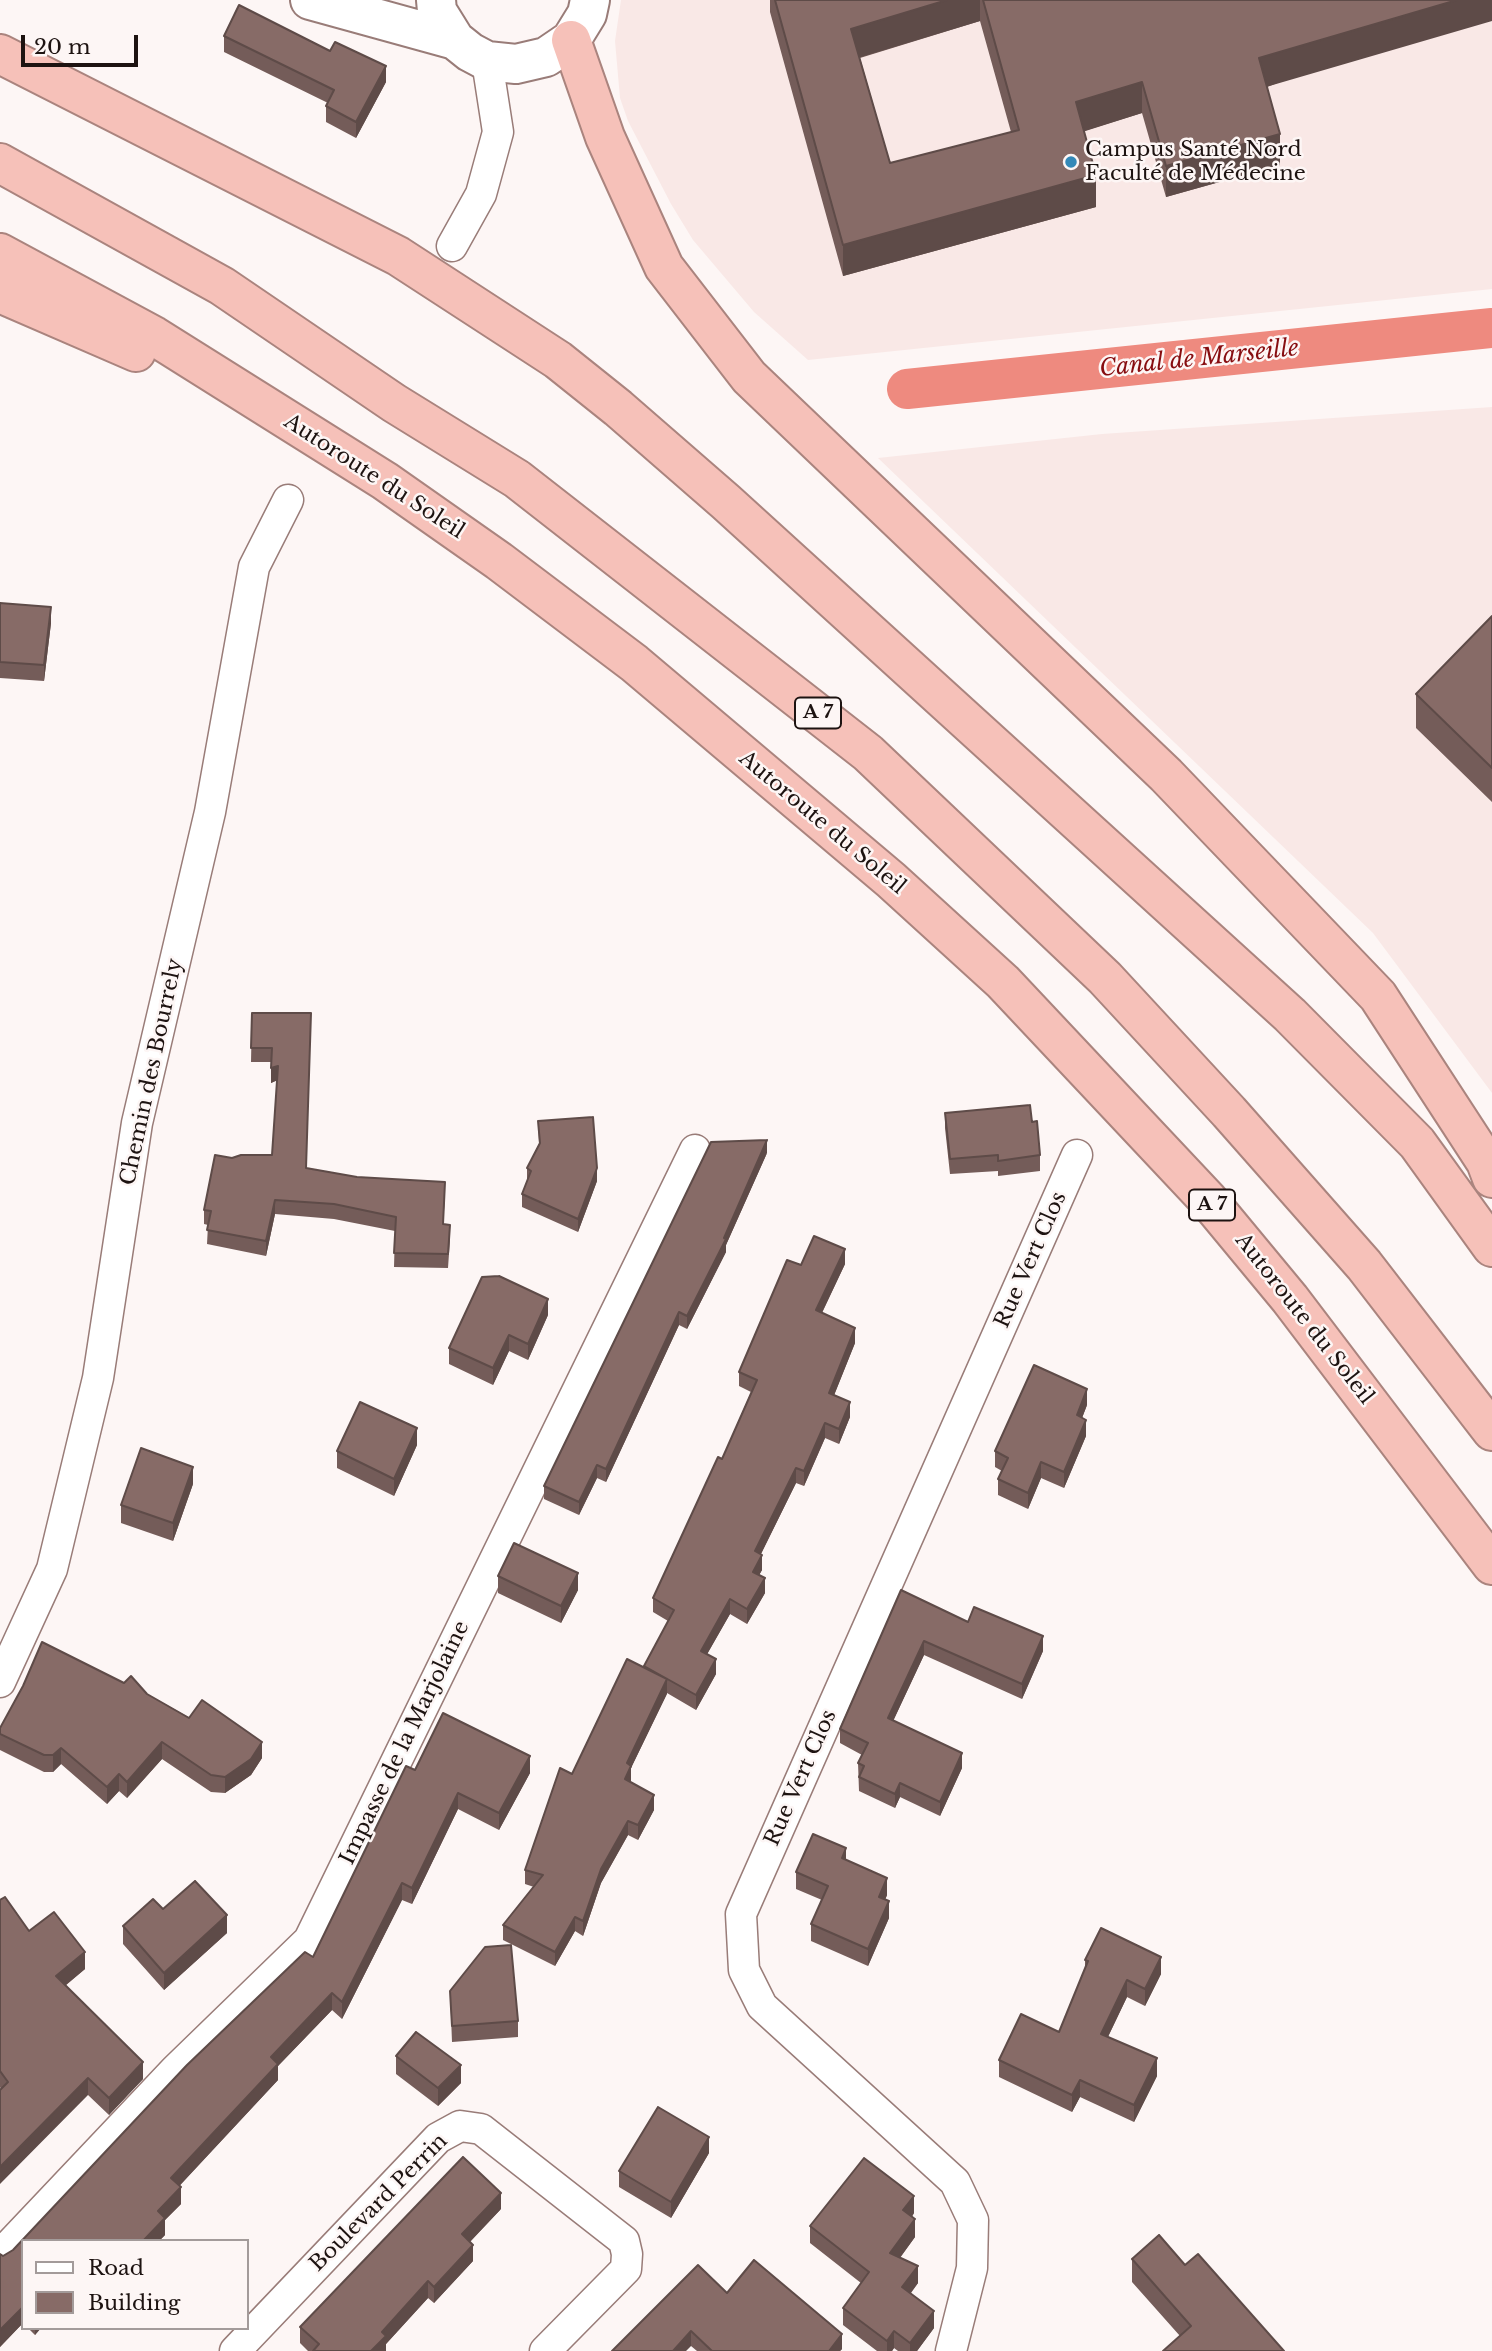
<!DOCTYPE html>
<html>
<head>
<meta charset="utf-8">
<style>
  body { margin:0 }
  #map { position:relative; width:1492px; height:2351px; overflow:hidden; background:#fdf6f5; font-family:"Libre Baskerville",serif }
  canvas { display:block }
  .legend { position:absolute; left:21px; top:2239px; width:228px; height:91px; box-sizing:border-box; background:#fdf6f5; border:2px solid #a39b9a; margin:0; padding:9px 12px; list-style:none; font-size:21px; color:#1d1311 }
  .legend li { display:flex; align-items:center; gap:14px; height:35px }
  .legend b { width:35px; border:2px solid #a39b9a }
  .scale { position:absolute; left:21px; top:35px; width:117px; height:32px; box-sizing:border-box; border:4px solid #1d1311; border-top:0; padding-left:9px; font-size:21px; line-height:24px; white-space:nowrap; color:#1d1311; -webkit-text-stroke:5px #fdf6f5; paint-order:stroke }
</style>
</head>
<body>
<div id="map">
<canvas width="1492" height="2351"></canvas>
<ul class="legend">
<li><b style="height:9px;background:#fff"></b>Road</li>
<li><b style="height:19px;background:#876b67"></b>Building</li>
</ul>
<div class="scale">20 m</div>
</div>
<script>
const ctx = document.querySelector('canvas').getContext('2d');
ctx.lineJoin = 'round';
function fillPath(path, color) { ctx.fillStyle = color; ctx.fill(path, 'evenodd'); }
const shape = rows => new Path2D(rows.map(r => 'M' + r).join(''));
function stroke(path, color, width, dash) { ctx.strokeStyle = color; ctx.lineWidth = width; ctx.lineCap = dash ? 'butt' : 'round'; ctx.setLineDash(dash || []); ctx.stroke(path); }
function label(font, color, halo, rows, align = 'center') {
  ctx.font = font + ' "Libre Baskerville",serif'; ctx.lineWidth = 5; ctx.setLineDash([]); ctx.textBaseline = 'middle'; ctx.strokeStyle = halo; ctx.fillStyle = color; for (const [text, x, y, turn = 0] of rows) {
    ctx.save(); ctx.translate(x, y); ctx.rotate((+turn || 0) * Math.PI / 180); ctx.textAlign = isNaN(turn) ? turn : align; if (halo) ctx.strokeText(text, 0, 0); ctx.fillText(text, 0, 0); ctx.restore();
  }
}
const built = shape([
  [621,0,1492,0,1492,289,808,360,754,312,693,240,671,204,628,121,620,98,615,41],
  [1492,407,1492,1093,1373,933,878,458,1102,434]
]);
const canal = shape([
  [907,389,1492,328]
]);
const minor = shape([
  [452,246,481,194,498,132,487,61],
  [0,1682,52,1569,98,1378,137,1123,210,812,254,567,288,500],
  [0,2255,175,2070,309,1940,695,1150],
  [235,2351,438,2138,460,2126,481,2129,624,2241,627,2254,626,2269,545,2351],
  [951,2351,972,2268,973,2220,955,2182,762,2006,744,1970,741,1914,1077,1155]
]);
const tertiary = shape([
  [310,0,455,40],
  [436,0,437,11,455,40,470,52,487,61,516,64,546,57,571,40,587,14,590,0]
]);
const motorway = shape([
  [571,40,605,137,664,267,749,377,1166,775,1378,996,1486,1162,1492,1178],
  [0,54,398,256,558,360,618,408,726,502,1290,1015,1417,1143,1492,1247],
  [0,163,222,286,394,403,517,479,868,753,1105,978,1229,1112,1364,1265,1492,1431],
  [0,253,154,336,385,481,499,561,634,663,891,880,1003,982,1208,1200,1290,1299,1492,1565],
  [0,293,136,352]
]);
const wall = shape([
  [770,0,1492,0,1267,87,1280,165,1166,197,1142,113,1084,131,1096,207,843,276,770,12],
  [980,21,1011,132,890,163,860,58],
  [224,36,386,82,356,138,326,122,326,106,328,103,224,52],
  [0,603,51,623,44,681,0,678],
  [1492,616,1492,802,1416,728,1416,694],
  [252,1013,311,1013,306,1168,445,1197,443,1225,450,1239,448,1268,394,1267,395,1231,334,1219,275,1214,266,1256,207,1244,208,1225,204,1224,204,1210,232,1158,272,1155,277,1080,271,1083,271,1062,251,1062],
  [945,1113,1032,1122,1040,1155,1040,1171,998,1176,998,1171,950,1174,945,1128],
  [538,1121,597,1181,578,1232,522,1207,522,1194,527,1181,527,1168,539,1144],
  [767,1153,726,1245,726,1252,687,1329,679,1325,606,1482,597,1478,579,1515,544,1499,544,1486],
  [845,1264,822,1313,855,1343,834,1395,850,1417,839,1444,825,1438,804,1486,796,1483,761,1554,762,1570,759,1575,765,1593,747,1624,730,1614,707,1654,716,1674,696,1710,667,1693,631,1768,631,1782,654,1810,638,1840,628,1835,601,1883,583,1936,575,1931,555,1966,503,1940,503,1925,534,1887,525,1884,525,1870,572,1774,644,1667,668,1621,653,1612,653,1598,722,1459,751,1392,739,1386,739,1372,801,1265],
  [548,1315,528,1360,509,1351,493,1385,449,1364,449,1348],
  [1087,1405,1082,1418,1086,1436,1064,1488,1041,1478,1028,1509,998,1495,998,1479,1002,1471,995,1467,995,1451],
  [417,1445,394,1496,337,1468,337,1451],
  [193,1484,173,1541,121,1523,121,1505],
  [498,1576,578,1590,561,1623,498,1593],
  [901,1590,968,1622,1043,1651,1022,1699,924,1655,893,1721,962,1768,940,1816,900,1797,895,1808,859,1791,858,1763,862,1755,840,1743,840,1729],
  [23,1686,147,1694,262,1758,251,1775,225,1793,211,1792,162,1759,127,1798,119,1791,107,1804,61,1764,53,1772,44,1772,0,1750,0,1734],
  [415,1770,530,1773,499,1830,458,1809,412,1904,402,1900,342,2019,332,2010,278,2066,278,2080,179,2186,181,2204,165,2220,165,2235,159,2241,23,2241,23,2323,0,2347,0,2254,3,2256,13,2250,313,1957],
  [846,1860,887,1895,885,1900,889,1918,868,1966,811,1941,811,1924,822,1900,796,1889,796,1872],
  [0,1900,29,1931,85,1969,65,1986,143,2079,109,2115,88,2095,1,2089,0,2087],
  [163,1909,227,1933,164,1990,123,1944,123,1926],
  [1085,1960,1161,1974,1145,2006,1127,1997,1108,2037,1157,2076,1134,2122,1080,2097,1072,2112,999,2077,999,2060,1059,2032,1085,1968],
  [450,1991,518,2021,518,2037,452,2042],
  [396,2056,461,2083,438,2106,396,2074],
  [709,2153,671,2218,619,2187,619,2171],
  [501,2209,470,2242,473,2261,434,2303,428,2298,386,2344,386,2351,308,2351,300,2343,300,2327],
  [914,2213,912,2217,915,2237,900,2258,918,2283,911,2293,934,2328,917,2351,898,2351,894,2348,892,2351,877,2351,843,2325,843,2308,861,2283,810,2243,810,2226],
  [1132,2259,1185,2265,1284,2351,1180,2336,1132,2282],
  [727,2293,842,2349,840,2351,697,2351,691,2346,612,2351],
  [28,2328,41,2328,35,2335]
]);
const shadedWall = shape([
  [947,0,980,0,980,21,851,60,851,29],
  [1457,0,1492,0,1492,21,1259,89,1259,58],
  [386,66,386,82,356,138,356,122],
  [1142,82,1142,113,1076,134,1076,102],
  [1280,134,1280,165,1166,197,1166,166],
  [1096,175,1096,207,843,276,843,245],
  [51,607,51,623,44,681,44,665],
  [278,1066,278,1080,271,1083,271,1068],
  [767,1140,767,1153,726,1245,726,1252,687,1329,687,1316],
  [597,1168,597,1181,578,1232,578,1219],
  [275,1200,275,1214,266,1256,266,1241],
  [845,1249,845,1264,816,1325,816,1310],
  [548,1299,548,1315,528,1360,528,1344],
  [679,1312,679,1325,606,1482,606,1469],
  [855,1328,855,1343,829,1408,829,1393],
  [509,1335,509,1351,493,1385,493,1368],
  [1087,1389,1087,1405,1077,1431,1077,1415],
  [850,1402,850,1417,839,1444,839,1429],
  [1086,1420,1086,1436,1064,1488,1064,1472],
  [825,1423,825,1438,804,1486,804,1471],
  [417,1428,417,1445,394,1496,394,1479],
  [1041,1462,1041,1478,1028,1509,1028,1493],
  [597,1465,597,1478,579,1515,579,1502],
  [193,1467,193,1484,173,1541,173,1523],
  [796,1468,796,1483,755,1566,755,1551],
  [762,1555,762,1570,753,1586,753,1572],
  [578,1573,578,1590,561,1623,561,1606],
  [765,1578,765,1593,747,1624,747,1609],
  [730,1599,730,1614,701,1665,701,1651],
  [1043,1636,1043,1651,1022,1699,1022,1684],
  [924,1641,924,1655,888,1732,888,1718],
  [716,1659,716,1674,696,1710,696,1695],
  [667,1679,667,1694,631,1768,631,1780,625,1793,627,1763],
  [162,1742,162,1759,127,1798,127,1782],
  [262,1742,262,1758,251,1775,225,1793,225,1777],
  [61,1748,61,1764,53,1772,53,1755],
  [962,1753,962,1768,940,1816,940,1802],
  [530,1756,530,1773,499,1830,499,1813],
  [119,1774,119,1791,107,1804,107,1787],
  [900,1783,900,1797,895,1808,895,1794],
  [458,1793,458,1809,412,1904,412,1888],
  [654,1795,654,1810,638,1840,638,1825],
  [628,1821,628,1835,601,1883,583,1936,583,1921,601,1869],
  [846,1848,846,1866,842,1858],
  [887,1878,887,1895,879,1914,879,1897],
  [402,1883,402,1900,342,2019,342,2002],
  [889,1901,889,1918,868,1966,868,1949],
  [227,1915,227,1933,164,1990,164,1973],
  [575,1917,575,1931,555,1966,555,1952],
  [85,1952,85,1969,56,1993,56,1976],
  [1161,1957,1161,1974,1145,2006,1145,1989],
  [1127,1980,1127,1997,1101,2051,1101,2034],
  [332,1993,332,2010,278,2066,278,2080,171,2195,171,2178,271,2057],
  [1157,2058,1157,2076,1134,2122,1134,2105],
  [143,2062,143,2079,109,2115,109,2098],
  [461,2065,461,2083,438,2106,438,2088],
  [88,2078,88,2095,0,2184,0,2167],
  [1080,2080,1080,2097,1072,2112,1072,2095],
  [709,2137,709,2153,671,2218,671,2202],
  [181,2187,181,2204,165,2220,165,2235,159,2241,143,2241,158,2211],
  [501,2193,501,2209,462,2250,462,2234],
  [914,2196,914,2213,903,2228,903,2210],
  [915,2219,915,2237,890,2271,890,2253],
  [473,2245,473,2261,434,2303,434,2287],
  [918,2266,918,2283,902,2304,902,2287],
  [428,2281,428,2298,386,2344,386,2351,371,2351,382,2332],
  [23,2307,23,2323,0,2347,0,2330],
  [934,2311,934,2328,917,2351,910,2351,910,2343],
  [35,2328,41,2328,35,2335],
  [691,2331,691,2346,686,2351,673,2351],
  [894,2331,894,2348,892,2351,887,2351,887,2341],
  [842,2334,842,2349,840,2351,829,2351]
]);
const building = shape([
  [775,0,947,0,851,29,890,163,1019,130,983,0,1457,0,1259,58,1280,134,1166,166,1142,82,1076,102,1096,175,843,245,775,0],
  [239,5,330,51,335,42,386,66,356,122,326,106,334,90,224,36,239,5],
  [0,603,51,607,44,665,0,662,0,603],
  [1492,616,1492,768,1416,694,1492,616],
  [252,1013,311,1013,306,1168,357,1177,445,1182,443,1224,450,1225,448,1254,394,1253,396,1217,334,1204,275,1200,266,1241,207,1230,211,1211,204,1210,215,1155,232,1158,241,1155,272,1155,278,1066,271,1068,272,1048,251,1048,252,1013],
  [1030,1105,1032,1122,1037,1121,1040,1155,998,1161,998,1155,950,1159,945,1113,1030,1105],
  [593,1117,597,1168,578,1219,522,1194,531,1171,527,1168,540,1143,538,1121,593,1117],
  [767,1140,724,1238,726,1239,687,1316,679,1312,606,1469,597,1465,579,1502,544,1486,711,1142,767,1140],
  [814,1236,845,1249,816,1310,855,1328,829,1393,850,1402,839,1429,825,1423,804,1471,796,1468,755,1551,762,1555,753,1572,765,1578,747,1609,730,1599,701,1651,716,1659,696,1695,644,1666,674,1610,653,1598,718,1457,722,1459,757,1380,739,1372,787,1260,801,1265,814,1236],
  [499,1276,548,1299,528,1344,509,1335,493,1368,449,1348,482,1277,499,1276],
  [1034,1365,1087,1389,1077,1415,1086,1420,1064,1472,1041,1462,1028,1493,998,1479,1008,1458,995,1451,1034,1365],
  [360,1402,417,1428,394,1479,337,1451,360,1402],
  [141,1448,193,1467,173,1523,121,1505,141,1448],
  [514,1543,578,1573,561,1606,498,1576,514,1543],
  [901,1590,968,1622,974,1607,1043,1636,1022,1684,924,1641,888,1718,962,1753,940,1802,900,1783,895,1794,859,1777,864,1766,858,1763,868,1743,840,1729,901,1590],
  [42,1642,124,1683,131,1676,147,1694,189,1718,202,1700,262,1742,251,1759,225,1777,211,1775,162,1742,127,1782,119,1774,107,1787,61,1748,53,1755,44,1755,0,1734,0,1728,23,1686,42,1642],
  [627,1659,667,1679,627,1763,631,1766,625,1779,654,1795,638,1825,628,1821,601,1869,583,1921,575,1917,555,1952,503,1925,543,1875,525,1870,560,1768,572,1774,627,1659],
  [443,1713,530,1756,499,1813,458,1793,412,1888,402,1883,342,2002,332,1993,271,2057,278,2064,171,2178,181,2187,158,2211,165,2218,143,2241,23,2241,23,2307,0,2330,0,2254,3,2256,13,2250,187,2065,305,1952,313,1957,406,1766,415,1770,443,1713],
  [813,1834,846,1848,842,1858,887,1878,879,1897,889,1901,868,1949,811,1924,828,1886,796,1872,813,1834],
  [195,1881,227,1915,164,1973,123,1926,153,1899,163,1909,195,1881],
  [5,1897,29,1931,54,1912,85,1952,56,1976,143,2062,109,2098,88,2078,0,2167,0,2090,8,2082,0,2071,0,1900,5,1897],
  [1101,1928,1161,1957,1145,1989,1127,1980,1101,2034,1157,2058,1134,2105,1080,2080,1072,2095,999,2060,1021,2014,1059,2032,1088,1961,1085,1960,1101,1928],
  [511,1945,518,2021,452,2026,450,1991,485,1947,511,1945],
  [416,2032,461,2065,438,2088,396,2056,416,2032],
  [658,2107,709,2137,671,2202,619,2171,658,2107],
  [463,2157,501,2193,462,2234,473,2245,434,2287,428,2281,382,2332,386,2336,371,2351,313,2351,319,2344,300,2327,463,2157],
  [864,2158,914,2196,903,2210,915,2219,890,2253,918,2266,902,2287,934,2311,910,2343,894,2331,887,2341,843,2308,869,2272,810,2226,864,2158],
  [1159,2235,1185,2265,1198,2254,1284,2351,1163,2351,1191,2326,1132,2259,1159,2235],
  [754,2260,842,2334,829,2351,712,2351,691,2331,673,2351,612,2351,698,2265,727,2293,754,2260]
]);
const markers = [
  [1071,162,7,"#3489b8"]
];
const shields = [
  [818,713,46],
  [1212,1205,46]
];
const shieldNames = [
  ["A 7",818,713],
  ["A 7",1212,1205]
];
const poiNames = [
  ["Campus Santé Nord",1085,150],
  ["Faculté de Médecine",1085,174]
];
const streetNames = [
  ["Autoroute du Soleil",374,477,33],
  ["Autoroute du Soleil",822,823,40],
  ["Chemin des Bourrely",152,1072,-78],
  ["Rue Vert Clos",1031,1260,-66],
  ["Autoroute du Soleil",1304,1319,52],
  ["Impasse de la Marjolaine",405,1743,-64],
  ["Rue Vert Clos",801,1778,-66],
  ["Boulevard Perrin",379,2203,-45]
];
const waterNames = [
  ["Canal de Marseille",1199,359,-6]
];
fillPath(built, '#f9e8e6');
stroke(canal, '#ee8a7f', 40);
stroke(minor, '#997c78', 33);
stroke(tertiary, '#997c78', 42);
stroke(motorway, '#aa847e', 42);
stroke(minor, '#fff', 30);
stroke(tertiary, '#fff', 38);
stroke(motorway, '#f6c1b9', 38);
fillPath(wall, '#745c59');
fillPath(shadedWall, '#5e4b48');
fillPath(building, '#876b67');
stroke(building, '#5e4b48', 2);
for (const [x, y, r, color] of markers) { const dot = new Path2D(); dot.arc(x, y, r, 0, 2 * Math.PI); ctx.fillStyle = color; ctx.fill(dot); stroke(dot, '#fdf6f5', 2.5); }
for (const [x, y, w] of shields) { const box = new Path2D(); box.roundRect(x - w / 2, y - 15.5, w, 31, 5); ctx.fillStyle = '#fdf6f5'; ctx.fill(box); stroke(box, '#1d1311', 2); }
label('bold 19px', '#1d1311', null, shieldNames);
label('21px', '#1d1311', '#fdf6f5', poiNames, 'left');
label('21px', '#1d1311', '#fdf6f5', streetNames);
label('italic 23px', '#870d10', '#fdf6f5', waterNames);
</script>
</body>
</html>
